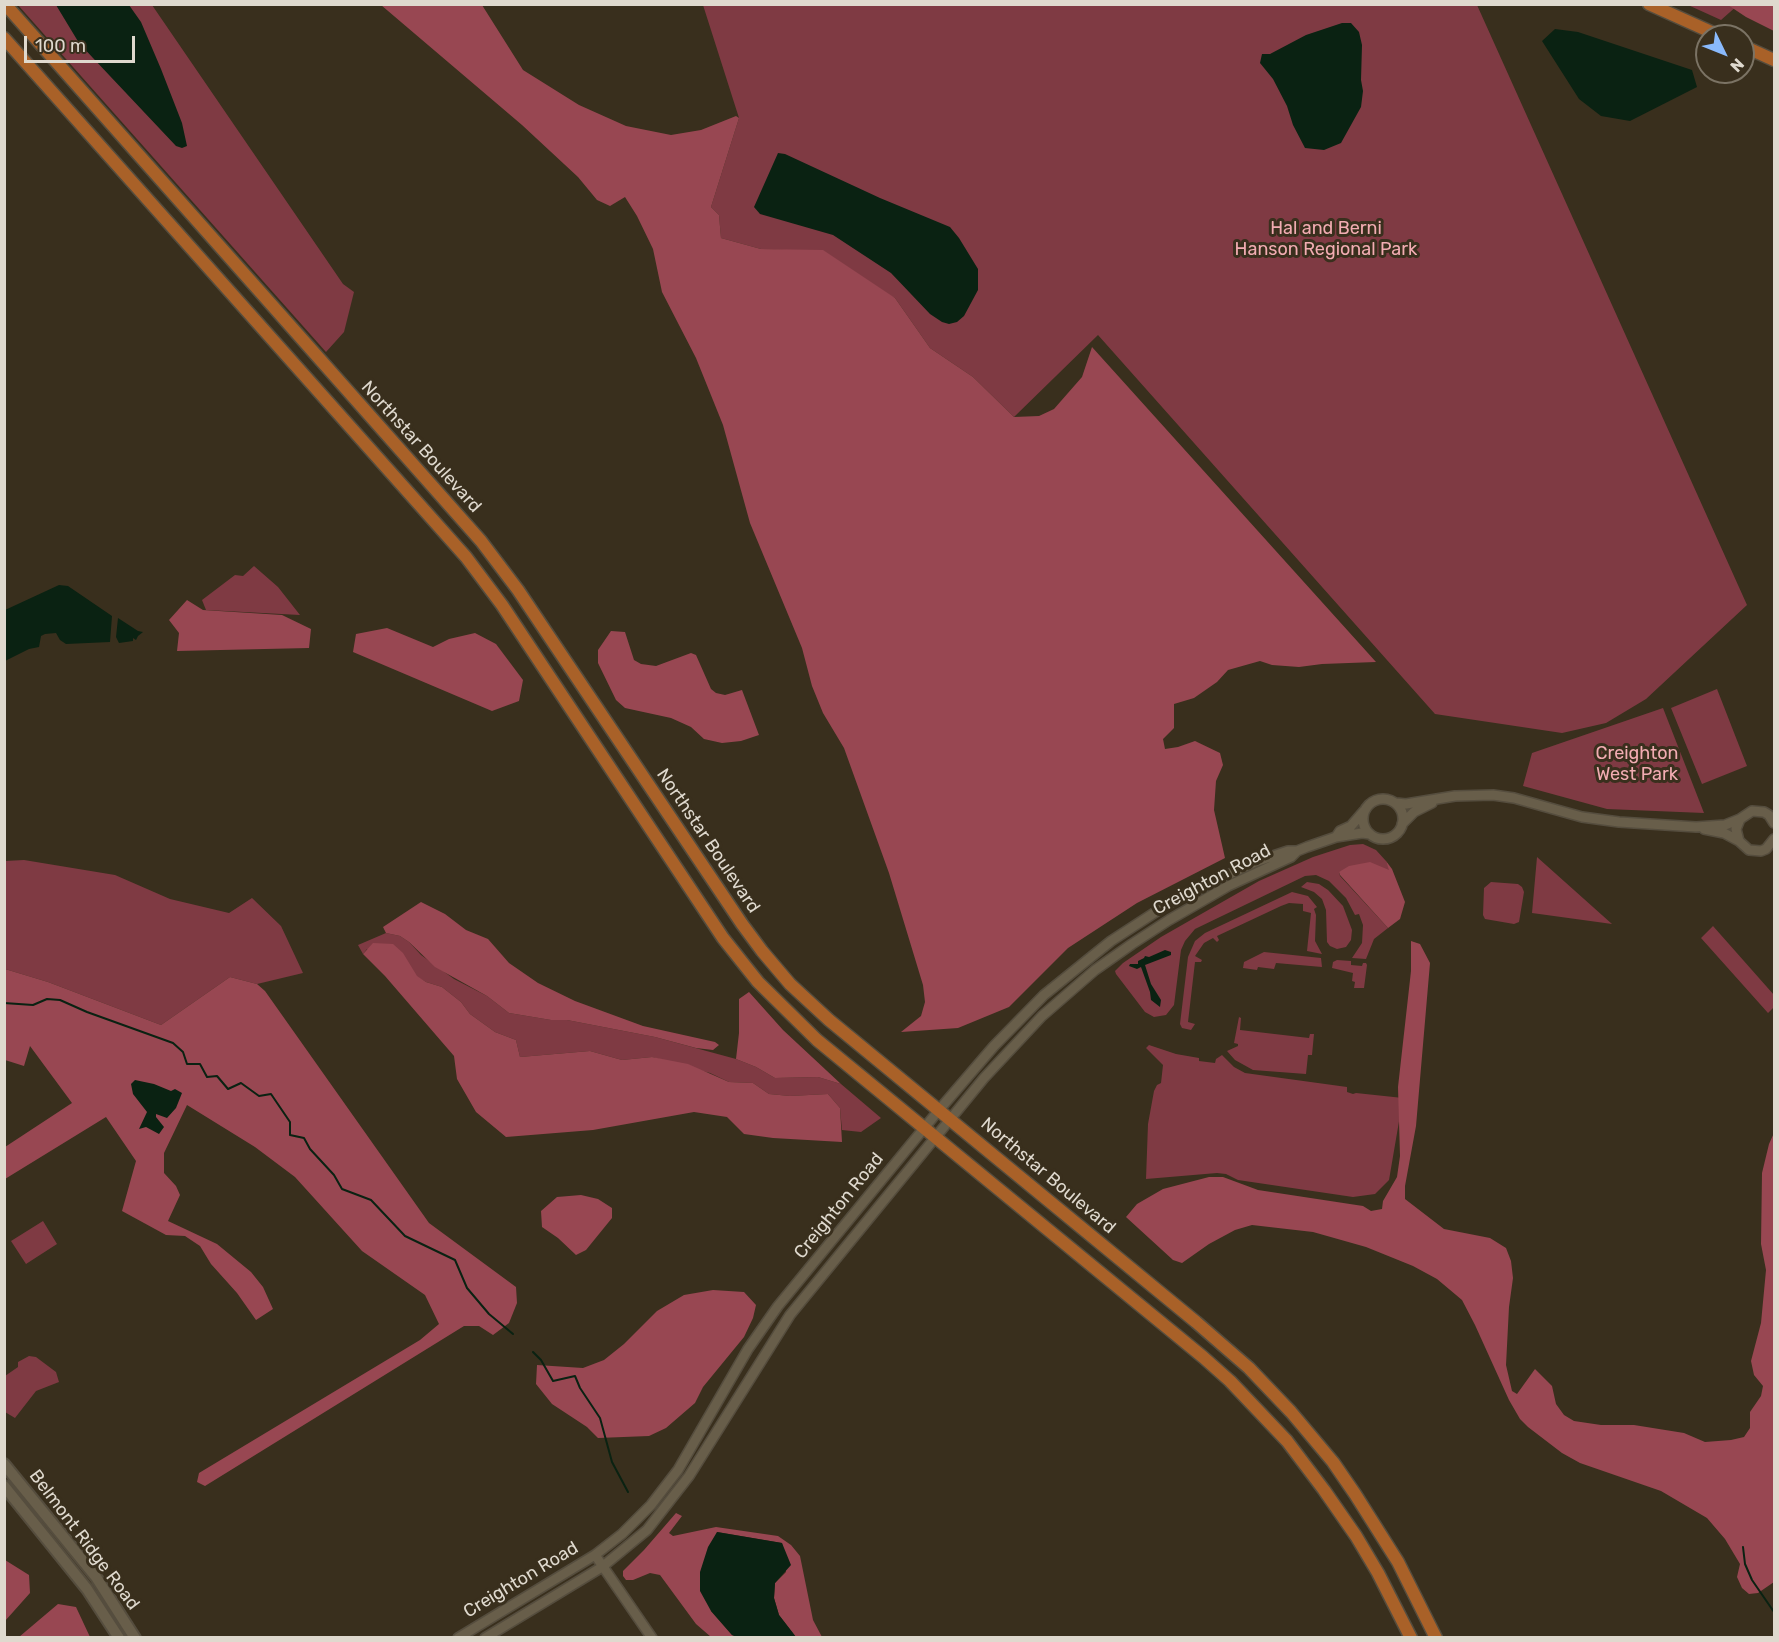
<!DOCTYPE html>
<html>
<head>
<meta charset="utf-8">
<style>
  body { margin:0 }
  #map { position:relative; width:1779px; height:1642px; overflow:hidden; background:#392f1d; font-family:Rubik,sans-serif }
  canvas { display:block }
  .frame { position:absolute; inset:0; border:6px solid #dfd9ce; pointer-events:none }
  .north { position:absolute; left:1695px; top:24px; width:60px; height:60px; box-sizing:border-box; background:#392f1d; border:2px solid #7b7364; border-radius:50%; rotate:133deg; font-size:16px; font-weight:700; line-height:24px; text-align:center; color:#dfd9ce }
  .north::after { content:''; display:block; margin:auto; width:21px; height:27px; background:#8abafc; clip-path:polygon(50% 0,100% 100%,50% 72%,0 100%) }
  .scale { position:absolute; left:24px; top:36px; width:111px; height:27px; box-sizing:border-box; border:3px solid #dfd9ce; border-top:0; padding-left:8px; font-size:18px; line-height:21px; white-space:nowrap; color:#dfd9ce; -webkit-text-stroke:4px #392f1d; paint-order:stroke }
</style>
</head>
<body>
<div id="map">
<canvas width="1779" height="1642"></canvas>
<div class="frame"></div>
<div class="north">N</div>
<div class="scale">100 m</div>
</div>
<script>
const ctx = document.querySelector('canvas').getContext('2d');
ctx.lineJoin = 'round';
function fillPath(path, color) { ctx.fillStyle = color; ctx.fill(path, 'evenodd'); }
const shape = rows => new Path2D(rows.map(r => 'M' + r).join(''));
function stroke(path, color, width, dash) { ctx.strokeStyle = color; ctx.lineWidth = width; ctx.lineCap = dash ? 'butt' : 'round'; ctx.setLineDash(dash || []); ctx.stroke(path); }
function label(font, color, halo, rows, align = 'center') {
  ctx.font = font + ' Rubik,sans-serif'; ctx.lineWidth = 6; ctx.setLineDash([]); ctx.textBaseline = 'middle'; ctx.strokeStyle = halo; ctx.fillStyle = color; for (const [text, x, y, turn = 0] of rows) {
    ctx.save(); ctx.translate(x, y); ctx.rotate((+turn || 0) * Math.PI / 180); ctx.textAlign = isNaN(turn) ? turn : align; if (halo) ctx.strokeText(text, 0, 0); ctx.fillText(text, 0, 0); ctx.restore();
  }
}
const green = shape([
  [18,5,152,5,343,284,354,292,344,332,326,352],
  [703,5,1477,5,1747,605,1646,699,1606,723,1562,733,1435,714,1098,335,1014,417,973,377,930,348,895,298,786,250,761,249,721,238,719,215,711,207,739,118],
  [1688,5,1738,5,1721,20],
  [254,566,278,587,300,615,206,610,202,600,235,575,243,576],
  [1717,689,1747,766,1702,784,1671,708],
  [1663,708,1704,813,1607,809,1523,786,1532,753],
  [1363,844,1376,850,1386,861,1390,870,1339,872,1340,876,1388,928,1374,939,1366,959,1352,958,1362,943,1363,925,1359,914,1355,915,1346,898,1329,881,1316,875,1305,876,1195,929,1185,941,1181,950,1174,1005,1166,1015,1154,1017,1145,1012,1116,974,1115,971,1123,963,1161,937,1259,881,1313,857,1350,845],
  [1537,857,1612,924,1532,913],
  [24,860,115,875,170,899,229,913,252,898,281,926,303,973,257,984,230,977,161,1025,48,982,5,969,5,861],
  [1307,882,1319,884,1328,890,1343,906,1352,930,1351,940,1346,947,1337,949,1330,946,1327,942,1326,910,1322,899,1314,892,1301,887],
  [1491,882,1518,884,1522,887,1524,892,1519,922,1514,924,1485,919,1483,915,1484,888],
  [1292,892,1308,896,1317,907,1314,909,1316,915,1315,941,1322,954,1307,951,1311,913,1303,911,1303,904,1289,903,1281,906,1217,936,1219,940,1217,942,1213,938,1204,943,1195,956,1202,960,1201,962,1195,962,1188,1022,1195,1024,1191,1030,1182,1028,1180,1024,1188,957,1195,941,1205,933],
  [1713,926,1774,995,1774,1007,1768,1013,1701,938],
  [386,933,400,936,409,942,421,955,454,979,487,996,509,1013,551,1020,567,1020,655,1037,736,1059,756,1067,775,1078,818,1077,841,1084,881,1118,861,1132,842,1130,840,1108,828,1094,790,1096,769,1094,753,1083,729,1082,710,1073,652,1057,622,1060,590,1051,520,1057,516,1040,495,1032,470,1014,461,1002,442,987,426,982,367,949,363,954,358,945],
  [1264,952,1321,958,1322,967,1276,963,1274,969,1258,967,1257,970,1243,968,1244,962],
  [1337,960,1351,961,1351,965,1362,966,1363,963,1366,963,1367,965,1364,988,1354,988,1355,982,1352,981,1353,973,1332,968,1333,962],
  [1239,1017,1241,1018,1240,1030,1309,1038,1310,1034,1314,1034,1312,1055,1308,1055,1306,1074,1253,1070,1235,1060,1227,1051,1238,1046,1238,1044,1234,1043],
  [1149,1045,1176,1054,1199,1058,1199,1061,1215,1063,1216,1059,1222,1055,1234,1067,1245,1073,1347,1087,1347,1092,1353,1094,1356,1093,1403,1098,1389,1180,1375,1194,1353,1197,1238,1180,1226,1174,1217,1173,1146,1179,1148,1124,1154,1091,1157,1085,1161,1083,1163,1065,1146,1048],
  [43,1221,57,1244,26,1264,11,1241],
  [29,1356,36,1357,56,1372,59,1382,36,1391,15,1418,5,1412,5,1376,18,1367,18,1362]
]);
const forest = shape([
  [381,5,482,5,523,70,579,105,626,126,671,135,701,130,736,116,739,118,711,207,719,215,721,238,761,249,823,250,895,298,930,348,973,377,1014,417,1039,416,1054,409,1082,377,1092,347,1376,662,1322,664,1299,667,1272,665,1260,661,1228,670,1217,682,1194,698,1174,704,1174,728,1163,739,1165,749,1178,747,1195,741,1220,753,1223,765,1216,781,1214,810,1225,858,1137,903,1068,948,1009,1007,958,1028,901,1032,921,1016,925,1002,923,985,889,873,844,748,823,713,812,686,802,648,750,523,723,425,696,358,662,292,653,249,637,216,625,197,610,206,597,200,578,177,522,125],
  [1728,5,1774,5,1774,31,1746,17],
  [187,600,203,610,282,615,311,629,309,648,177,651,179,633,169,620],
  [387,628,433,647,449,639,475,633,496,644,523,680,519,701,492,711,353,652,356,634],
  [611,631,625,632,634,660,641,664,656,666,691,653,696,655,711,689,716,693,725,695,742,690,759,735,741,741,722,743,704,739,691,727,671,718,625,708,616,700,598,663,598,650],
  [1386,861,1392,869,1405,902,1400,919,1388,928,1340,875,1339,872,1349,866,1370,862,1389,870],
  [421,902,445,914,466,930,488,939,509,963,538,983,575,1001,643,1026,715,1042,719,1045,713,1050,696,1048,655,1037,567,1020,551,1020,509,1013,487,996,435,967,409,942,400,936,386,933,383,927],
  [1411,941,1420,944,1430,963,1416,1126,1405,1186,1405,1199,1444,1229,1490,1238,1506,1248,1511,1261,1513,1278,1509,1307,1506,1365,1512,1391,1517,1394,1535,1369,1552,1386,1556,1404,1564,1415,1574,1421,1601,1425,1634,1425,1684,1433,1705,1442,1731,1440,1744,1437,1750,1428,1750,1412,1761,1396,1763,1386,1754,1375,1751,1361,1761,1323,1766,1270,1761,1244,1762,1173,1769,1144,1774,1133,1774,1582,1758,1593,1749,1594,1742,1588,1737,1577,1740,1564,1725,1539,1707,1518,1661,1491,1580,1463,1562,1453,1528,1427,1520,1419,1509,1400,1475,1325,1462,1300,1437,1279,1413,1266,1366,1247,1313,1232,1252,1225,1235,1230,1209,1244,1182,1263,1173,1260,1126,1217,1137,1204,1163,1189,1209,1177,1223,1177,1258,1190,1363,1206,1371,1211,1382,1209,1383,1201,1397,1177,1400,1156,1398,1087,1411,971],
  [373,943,393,944,403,953,417,976,426,982,442,987,461,1002,470,1014,495,1032,516,1040,520,1057,590,1051,622,1060,652,1057,688,1064,729,1082,753,1083,769,1094,790,1096,828,1094,840,1108,842,1142,773,1138,744,1134,727,1117,694,1112,593,1130,506,1137,476,1112,457,1079,454,1056,385,976,363,954],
  [5,969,48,982,161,1025,230,977,257,984,265,991,429,1223,516,1287,517,1303,509,1323,493,1335,479,1326,464,1326,205,1486,197,1482,199,1473,420,1340,439,1324,425,1295,362,1251,295,1177,255,1147,187,1105,164,1153,164,1173,176,1186,180,1195,168,1221,217,1244,251,1272,263,1287,273,1309,256,1320,237,1293,211,1264,200,1246,185,1236,166,1235,122,1211,136,1161,106,1117,5,1179,5,1147,72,1103,30,1046,24,1066,5,1060],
  [749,992,783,1030,841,1084,818,1077,775,1078,756,1067,736,1059,739,1033,739,999],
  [581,1195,598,1199,612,1208,612,1218,586,1250,576,1255,558,1238,542,1227,541,1211,557,1197],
  [713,1290,744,1292,756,1305,753,1318,744,1337,703,1387,695,1403,666,1428,649,1436,598,1438,587,1427,552,1404,536,1384,537,1365,583,1368,604,1360,624,1344,657,1311,684,1295],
  [676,1513,682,1516,669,1533,673,1536,716,1527,778,1536,791,1545,800,1556,813,1620,822,1637,796,1637,779,1615,774,1598,775,1583,786,1572,782,1543,717,1532,711,1611,732,1635,737,1637,711,1637,696,1624,660,1575,650,1573,633,1580,626,1580,623,1576,623,1571,644,1550],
  [5,1560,29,1575,30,1593,5,1621],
  [58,1604,76,1607,90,1637,19,1637]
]);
const water = shape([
  [56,5,129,5,141,22,161,69,182,123,187,146,182,148,176,146,93,58,79,43],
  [1342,23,1351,23,1359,32,1362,45,1361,80,1363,91,1361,107,1341,143,1324,150,1305,148,1293,125,1287,106,1273,79,1260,63,1262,54,1270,54,1306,35],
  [1555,29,1578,32,1692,70,1697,87,1630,121,1601,116,1579,99,1542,41],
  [778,153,785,154,880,198,950,227,959,238,978,269,978,290,964,316,957,322,949,324,942,322,930,314,891,273,833,235,760,214,754,207],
  [59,585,68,586,112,616,110,642,66,644,60,640,56,633,45,634,41,636,39,647,29,649,5,661,5,610],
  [118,618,138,631,143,632,138,636,136,640,133,638,133,641,119,643,116,637],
  [1165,950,1171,952,1171,955,1145,965,1151,984,1161,1000,1160,1007,1151,1000,1150,992,1141,967,1137,969,1129,966,1130,964,1138,964,1138,961,1144,958,1145,956,1149,957],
  [135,1080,154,1084,171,1091,175,1089,182,1093,176,1108,167,1118,156,1114,156,1117,164,1127,159,1134,146,1127,139,1129,147,1112,133,1094,131,1084],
  [717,1532,782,1543,791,1565,775,1583,774,1598,779,1615,796,1637,737,1637,732,1635,711,1611,700,1591,700,1572,708,1547]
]);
const stream = shape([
  [4,1003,33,1005,47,999,60,1000,87,1012,173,1043,183,1052,187,1064,200,1064,207,1077,217,1076,228,1089,241,1083,259,1096,271,1094,290,1122,290,1135,304,1138,310,1149,334,1175,342,1189,371,1200,405,1236,455,1260,467,1288,489,1314,513,1334],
  [533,1352,541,1360,553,1381,575,1376,580,1388,600,1418,612,1462,628,1492],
  [1743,1547,1745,1564,1752,1580,1774,1612]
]);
const tertiary = shape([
  '1363 819a20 20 0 1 1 40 0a20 20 0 1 1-40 0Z',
  [1396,803,1406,804,1455,796,1493,795,1514,798,1582,817,1619,822,1696,827,1725,825,1740,819],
  [1774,823,1769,815,1764,812,1752,811,1740,819,1736,829,1739,841,1749,850,1761,851,1766,849,1774,839],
  [1402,824,1414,812,1432,803],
  [1704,829,1724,833,1739,841],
  [1336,837,1340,831,1351,826,1364,811],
  [595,1555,652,1638],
  [458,1638,595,1555,622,1534,651,1505,678,1470,748,1349,778,1306,939,1110,994,1046,1044,995,1111,941,1171,902,1255,862,1288,851,1297,851],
  [485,1638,602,1567,647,1530,689,1476,790,1315,984,1078,1042,1016,1095,970,1132,944,1169,920,1228,886,1291,857,1297,851,1307,847,1336,837,1362,833,1370,834]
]);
const secondary = shape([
  [4,1464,96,1577,135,1638],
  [4,1486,87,1589,119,1638]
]);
const primary = shape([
  [5,4,481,541,518,590,742,924,762,951,790,984,829,1020,1196,1322,1249,1368,1291,1412,1333,1462,1355,1494,1398,1562,1436,1638],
  [1649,4,1720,36],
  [4,38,466,557,502,605,723,938,758,982,817,1040,1203,1357,1230,1381,1287,1441,1324,1490,1356,1536,1378,1573,1411,1638],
  [1743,46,1774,60]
]);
const parkNames = [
  ["Hal and Berni",1326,229],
  ["Hanson Regional Park",1326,250],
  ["Creighton",1637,754],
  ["West Park",1637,775]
];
const streetNames = [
  ["Northstar Boulevard",421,447,48],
  ["Northstar Boulevard",708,841,56],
  ["Creighton Road",1212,880,-28],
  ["Northstar Boulevard",1048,1176,40],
  ["Creighton Road",839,1206,-51],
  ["Belmont Ridge Road",84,1540,53],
  ["Creighton Road",521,1580,-31]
];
fillPath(green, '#7f3a43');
fillPath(forest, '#984752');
fillPath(water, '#0a2212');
stroke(stream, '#0a2212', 2);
stroke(tertiary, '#554d3e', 12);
stroke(secondary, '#554d3e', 14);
stroke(primary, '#554d3e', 15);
stroke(tertiary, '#685e4a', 9);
stroke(secondary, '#685e4a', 10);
stroke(primary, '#a96128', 12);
label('18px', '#f2acb2', '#392f1d', parkNames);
label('18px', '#dfd9ce', '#392f1d', streetNames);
</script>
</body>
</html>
